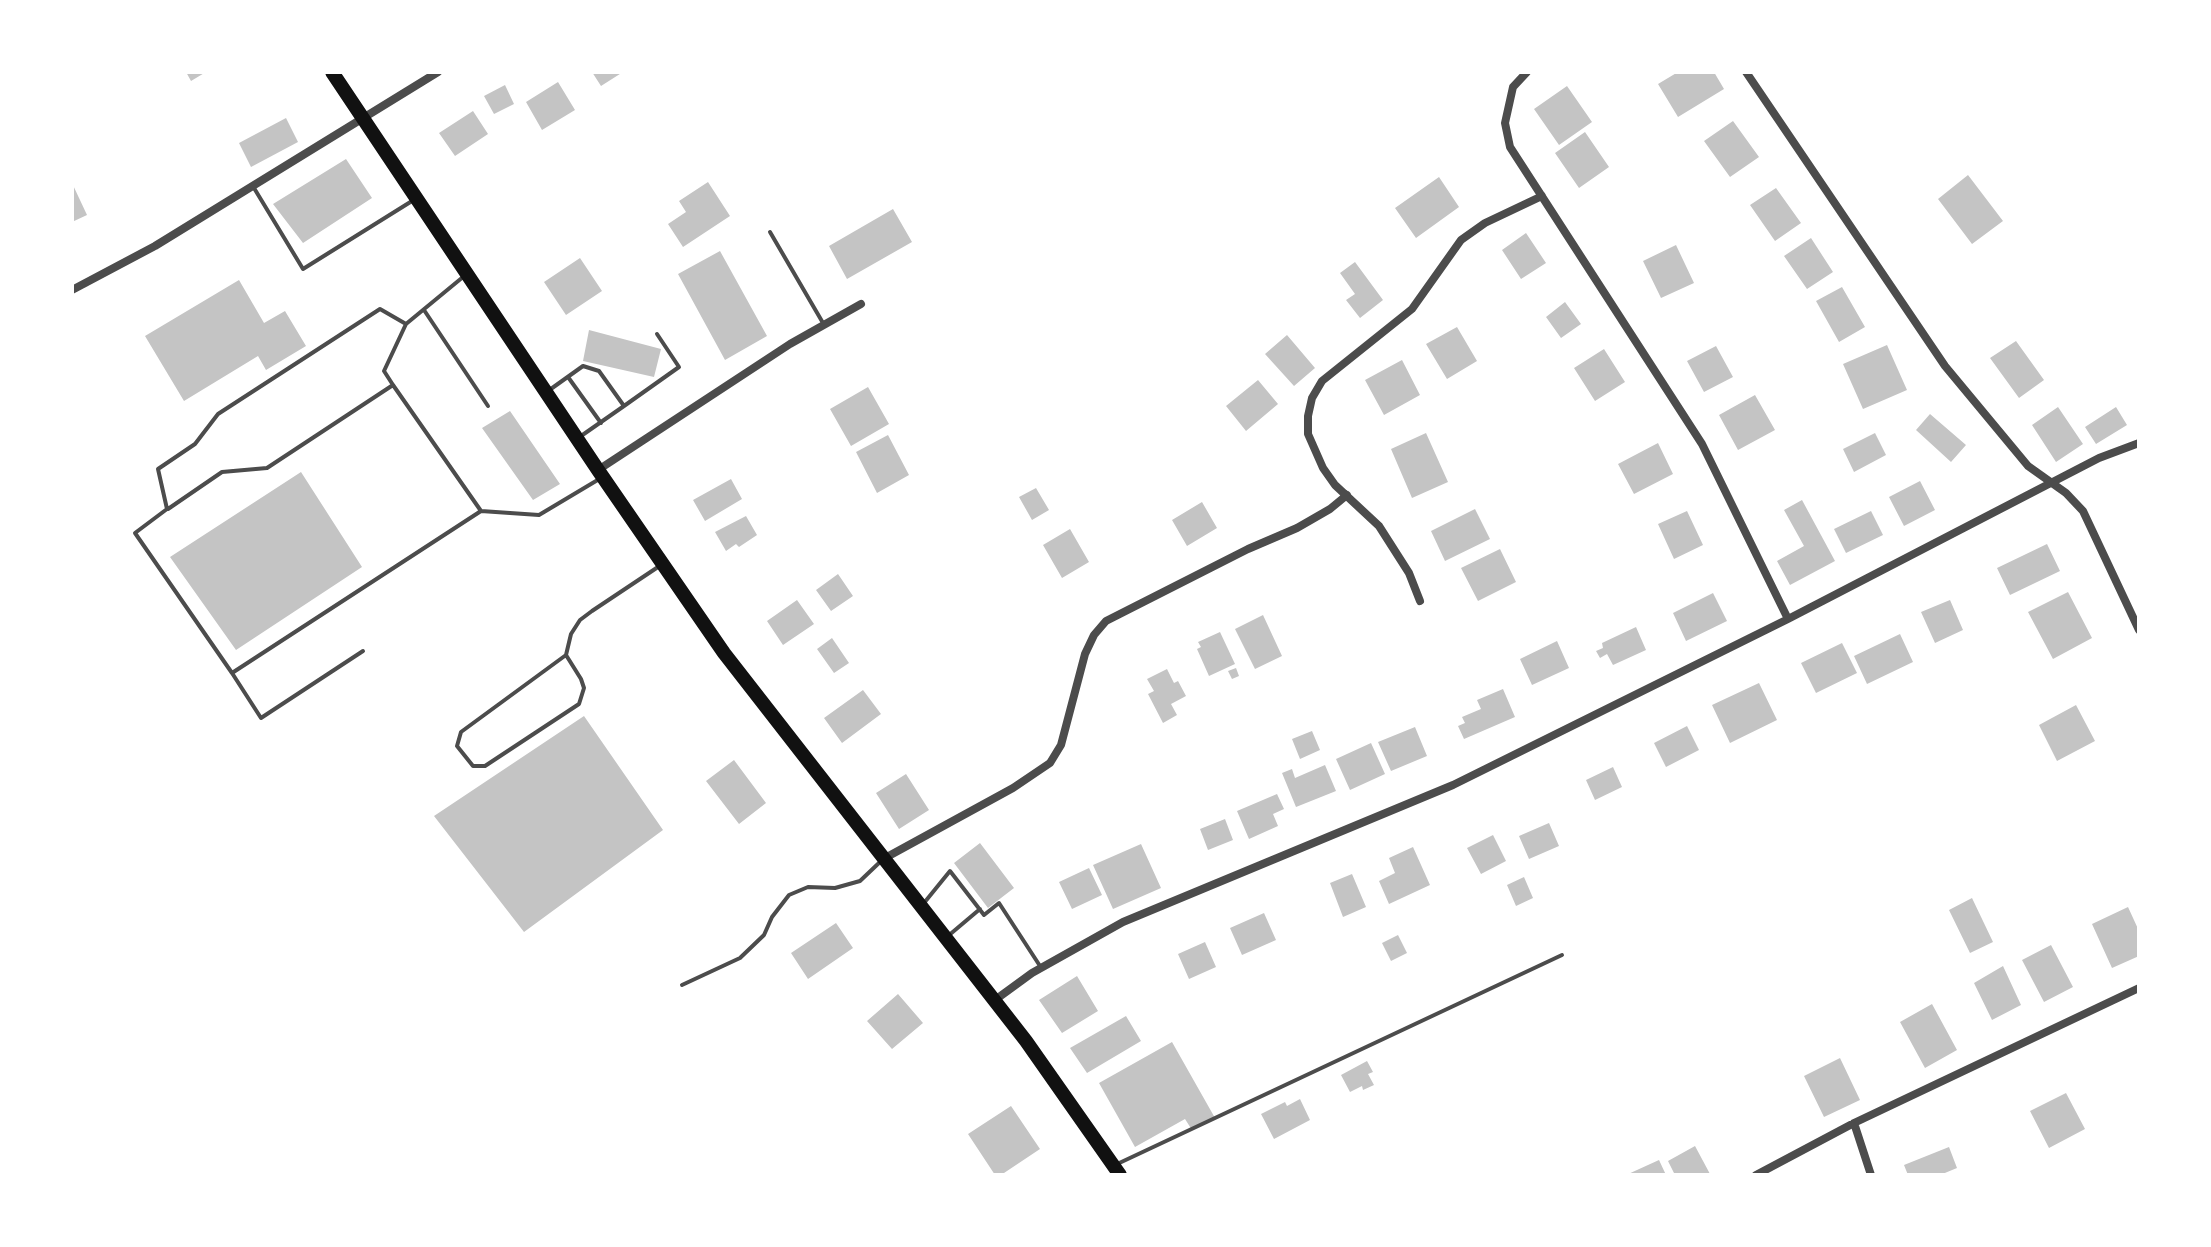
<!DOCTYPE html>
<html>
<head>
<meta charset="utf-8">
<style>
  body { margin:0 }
  #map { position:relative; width:2211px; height:1247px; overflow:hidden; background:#fff; font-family:Barlow,sans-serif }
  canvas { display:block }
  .frame { position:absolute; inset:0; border:74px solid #fff; pointer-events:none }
</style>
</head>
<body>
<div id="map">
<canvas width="2211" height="1247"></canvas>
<div class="frame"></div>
</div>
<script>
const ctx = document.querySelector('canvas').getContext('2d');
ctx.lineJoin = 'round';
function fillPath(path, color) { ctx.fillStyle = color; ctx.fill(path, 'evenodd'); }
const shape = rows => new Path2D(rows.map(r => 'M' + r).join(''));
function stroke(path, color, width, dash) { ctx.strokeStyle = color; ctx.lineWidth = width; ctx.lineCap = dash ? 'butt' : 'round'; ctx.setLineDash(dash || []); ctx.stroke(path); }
const building = shape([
  [186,72,206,72,191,81],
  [592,72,623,72,601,86],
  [1678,72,1714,72,1724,89,1678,117,1658,84],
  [558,82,575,110,542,130,526,102],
  [505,85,514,104,494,114,484,96],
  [1567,86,1592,122,1559,145,1534,109],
  [473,111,488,134,455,156,439,133],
  [286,118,298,142,251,167,239,143],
  [1733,121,1759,157,1730,177,1704,141],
  [1585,132,1609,167,1579,188,1555,153],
  [346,159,372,198,303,243,273,204],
  [1968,175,2003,221,1972,244,1938,199],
  [1439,177,1459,207,1416,238,1395,208],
  [708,182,730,216,683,247,668,224,686,212,679,201],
  [72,183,87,215,72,222],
  [1776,188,1801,223,1775,241,1750,205],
  [893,209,912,242,847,279,829,246],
  [1526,233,1546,263,1521,279,1502,250],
  [1811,238,1833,272,1807,289,1784,256],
  [1676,245,1694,283,1661,298,1643,261],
  [720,251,767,336,725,360,678,274],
  [580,258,602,291,566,315,544,282],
  [1355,262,1383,300,1360,318,1346,300,1355,294,1340,273],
  [239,280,264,323,285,311,306,346,266,370,258,356,184,401,145,336],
  [1842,287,1865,327,1839,342,1816,301],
  [1565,302,1581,324,1561,338,1546,317],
  [1457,327,1477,361,1447,379,1426,344],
  [589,330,661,349,654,377,583,361],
  [1287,335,1315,368,1294,386,1265,354],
  [2016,341,2044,380,2019,398,1990,358],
  [1887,345,1907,390,1863,409,1843,364],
  [1716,346,1733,377,1704,392,1687,361],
  [1604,349,1625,382,1595,401,1574,368],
  [1402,360,1420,395,1384,415,1365,380],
  [1258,380,1278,404,1246,431,1226,406],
  [868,387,889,424,851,446,830,409],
  [1755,395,1775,430,1738,450,1719,415],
  [2058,407,2083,444,2056,462,2032,425],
  [2116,407,2127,425,2096,444,2085,427],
  [510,411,560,484,533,500,482,428],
  [1930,414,1966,445,1951,462,1916,430],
  [1426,433,1448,482,1412,498,1391,449],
  [1875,433,1886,455,1854,472,1843,449],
  [888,435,909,475,877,493,856,452],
  [1658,443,1673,474,1634,494,1618,464],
  [301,472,362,567,236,650,170,557],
  [731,479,742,499,705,521,693,500],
  [1920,481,1935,510,1904,526,1889,497],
  [1036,488,1049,510,1032,520,1019,497],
  [1802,500,1835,561,1790,585,1777,561,1804,546,1784,510],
  [1202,502,1217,528,1187,546,1172,520],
  [1475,509,1490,539,1445,561,1431,531],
  [1687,511,1703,545,1674,559,1658,524],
  [1871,511,1883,535,1846,553,1834,529],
  [746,516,757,535,739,547,736,544,726,551,715,532],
  [1070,529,1089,562,1062,578,1043,545],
  [2047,544,2060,571,2010,595,1997,568],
  [1500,549,1516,582,1478,601,1461,568],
  [838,574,853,596,831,611,816,590],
  [2068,592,2092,638,2053,659,2028,612],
  [1713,593,1727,621,1686,641,1673,613],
  [797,600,814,624,783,645,767,621],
  [1950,600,1963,630,1935,643,1921,612],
  [1263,615,1282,656,1255,669,1235,629],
  [1636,627,1646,650,1613,665,1607,654,1600,658,1596,651,1603,648,1602,643],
  [1220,632,1235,664,1209,676,1197,649,1201,647,1198,642],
  [1900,634,1913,662,1867,684,1854,656],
  [832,638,849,663,834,673,817,649],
  [1557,641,1569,668,1532,685,1520,659],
  [1842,643,1857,673,1816,693,1801,663],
  [1236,668,1239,676,1232,679,1228,671],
  [1167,669,1174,683,1178,681,1186,696,1171,704,1177,715,1163,723,1148,694,1154,691,1147,679],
  [1759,683,1777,720,1730,743,1712,705],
  [1503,689,1515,717,1464,739,1458,726,1465,723,1462,717,1481,709,1477,700],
  [863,690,881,714,842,743,824,718],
  [2076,705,2095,741,2057,761,2039,725],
  [584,716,663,830,524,932,434,816],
  [1687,726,1699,750,1666,767,1654,743],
  [1415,727,1427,756,1391,771,1378,742],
  [1312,731,1320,750,1300,759,1292,739],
  [1371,743,1385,774,1350,790,1336,759],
  [734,760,766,803,739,824,706,781],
  [1325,765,1336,791,1296,807,1282,773,1292,769,1295,778],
  [1613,767,1622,787,1595,800,1586,780],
  [906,774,929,810,899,829,876,793],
  [1277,794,1284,809,1273,814,1278,826,1249,839,1237,811],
  [1225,819,1233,840,1208,850,1200,829],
  [1549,823,1559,846,1529,859,1519,836],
  [1493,835,1506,861,1481,874,1467,848],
  [980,843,1014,888,988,908,954,863],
  [1141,844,1161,888,1113,909,1093,865],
  [1413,847,1430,885,1389,904,1379,881,1395,873,1389,858],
  [1089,868,1102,895,1072,909,1059,882],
  [1352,874,1366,907,1343,917,1330,883],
  [1524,877,1533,898,1516,906,1507,885],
  [1972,898,1993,942,1970,953,1949,910],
  [2128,907,2139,931,2139,956,2112,968,2092,924],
  [1264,913,1276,940,1242,955,1230,928],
  [836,923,853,948,808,979,791,953],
  [1398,935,1407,953,1391,961,1382,943],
  [1205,942,1216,967,1189,979,1178,954],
  [2051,945,2073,987,2044,1002,2022,960],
  [2003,966,2021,1005,1992,1020,1974,983],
  [1077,976,1098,1011,1062,1033,1039,1000],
  [898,994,923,1023,892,1049,867,1021],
  [1932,1004,1957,1050,1925,1068,1900,1022],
  [1126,1016,1141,1041,1087,1073,1070,1048],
  [1172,1042,1215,1118,1192,1130,1185,1119,1135,1147,1099,1083],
  [1840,1058,1860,1100,1824,1117,1804,1076],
  [1367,1061,1373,1072,1368,1074,1374,1085,1363,1090,1362,1086,1350,1092,1341,1075],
  [2066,1093,2085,1129,2049,1148,2030,1111],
  [1300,1099,1310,1120,1274,1139,1261,1114,1285,1102,1287,1106],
  [1011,1106,1040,1149,1001,1175,995,1175,968,1134],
  [1695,1146,1710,1174,1675,1175,1668,1161],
  [1949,1147,1957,1168,1940,1175,1908,1175,1904,1165],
  [1659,1160,1666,1175,1626,1175]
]);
const service = shape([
  [254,188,303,269,412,201],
  [770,232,823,323],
  [463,277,406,324,384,371,393,385,481,511,539,515,601,478],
  [424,310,488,406],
  [406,324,380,309,218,414,195,444,158,469,167,509,135,533,232,673,481,511],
  [568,377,601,423],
  [548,391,583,366,599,371,624,406,581,436],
  [624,406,679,367,657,334],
  [168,509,222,472,267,468,393,385],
  [566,655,461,732,457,746,473,766,485,766,579,704,584,688,581,679,566,655,571,634,580,620,592,611,661,565],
  [232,673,261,718,363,651],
  [924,903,950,871,984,915,999,903,1040,966],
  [948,936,980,909],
  [682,985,740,958,764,935,772,917,789,895,808,887,835,888,860,881,880,862],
  [1115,1165,1562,955]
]);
const minor = shape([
  [1527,72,1513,87,1505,123,1510,147,1702,444,1788,619],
  [1746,72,1945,366,2028,466,2066,493,2083,511,2139,630],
  [72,290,155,246,438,72],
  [598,470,790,344,861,304],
  [1420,601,1409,573,1379,526,1335,485,1323,468,1308,434,1308,416,1312,398,1322,381,1412,309,1461,240,1485,223,1542,196],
  [885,858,1013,788,1050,763,1061,745,1085,654,1094,635,1106,621,1248,549,1297,528,1330,509,1347,495],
  [995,1000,1032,973,1123,922,1453,785,1788,619,2099,458,2139,443],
  [1854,1123,1871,1175],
  [1756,1175,1854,1123,2139,988]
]);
const primary = shape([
  [332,72,598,470,724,653,1026,1041,1120,1175]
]);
fillPath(building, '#c4c4c4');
stroke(service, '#4c4c4c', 4);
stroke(minor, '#4c4c4c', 8);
stroke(primary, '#111', 14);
</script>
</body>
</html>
